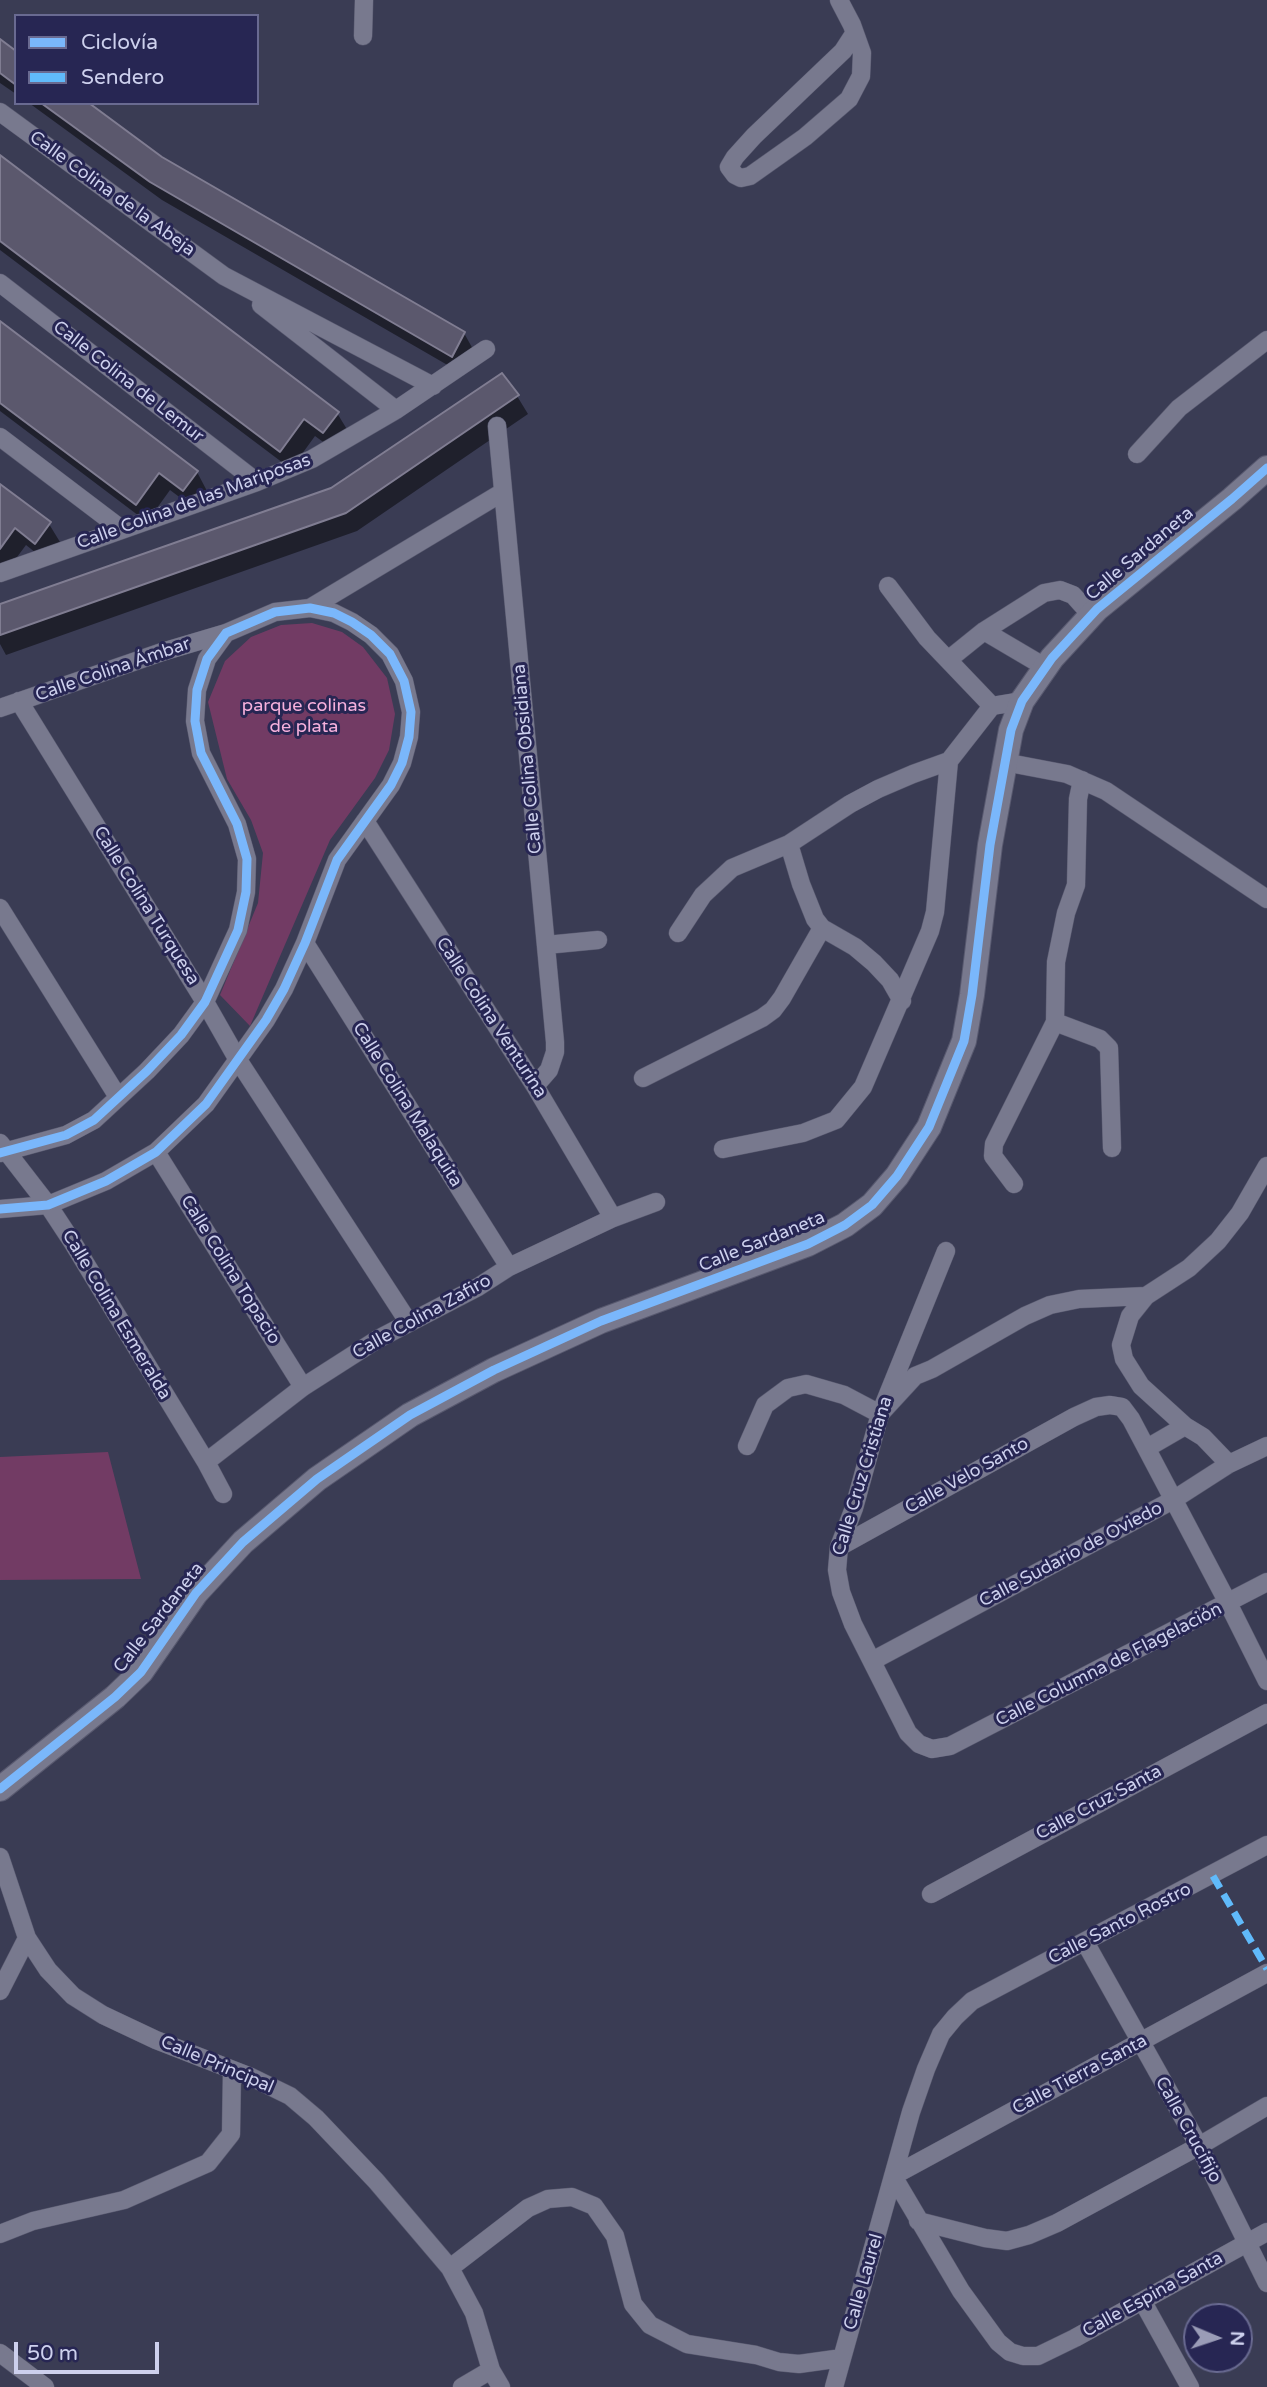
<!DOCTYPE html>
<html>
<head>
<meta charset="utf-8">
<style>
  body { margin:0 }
  #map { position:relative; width:1267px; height:2387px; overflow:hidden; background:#3a3c54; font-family:"Varela Round",sans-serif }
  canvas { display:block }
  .legend { position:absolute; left:14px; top:14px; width:245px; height:91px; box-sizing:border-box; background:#272653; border:2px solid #696a91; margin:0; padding:9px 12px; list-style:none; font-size:21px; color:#cdd0ed }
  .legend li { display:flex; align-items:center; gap:14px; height:35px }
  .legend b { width:35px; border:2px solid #696a91 }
  .north { position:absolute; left:1183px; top:2303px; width:70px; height:70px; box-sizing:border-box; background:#272653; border:2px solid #696a91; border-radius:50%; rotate:92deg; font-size:19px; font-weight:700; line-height:28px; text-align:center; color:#cdd0ed }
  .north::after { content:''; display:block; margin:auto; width:24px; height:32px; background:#9a9cb7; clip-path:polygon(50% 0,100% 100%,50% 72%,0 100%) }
  .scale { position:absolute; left:14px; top:2342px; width:145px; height:32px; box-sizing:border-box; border:4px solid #cdd0ed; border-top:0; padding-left:9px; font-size:21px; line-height:24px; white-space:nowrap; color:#cdd0ed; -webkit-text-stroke:5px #272653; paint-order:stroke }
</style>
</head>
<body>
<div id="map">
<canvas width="1267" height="2387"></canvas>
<ul class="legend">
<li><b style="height:9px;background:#7ab7fb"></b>Ciclovía</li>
<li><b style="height:9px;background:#60bafa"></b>Sendero</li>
</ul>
<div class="north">N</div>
<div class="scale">50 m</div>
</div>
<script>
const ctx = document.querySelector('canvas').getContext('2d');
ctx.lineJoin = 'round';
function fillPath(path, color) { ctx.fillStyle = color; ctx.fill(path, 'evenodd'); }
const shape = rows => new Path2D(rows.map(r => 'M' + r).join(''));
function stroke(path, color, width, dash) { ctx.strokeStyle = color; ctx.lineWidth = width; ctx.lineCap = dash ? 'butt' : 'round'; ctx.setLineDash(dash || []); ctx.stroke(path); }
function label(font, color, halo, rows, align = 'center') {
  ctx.font = font + ' "Varela Round",sans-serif'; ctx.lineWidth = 6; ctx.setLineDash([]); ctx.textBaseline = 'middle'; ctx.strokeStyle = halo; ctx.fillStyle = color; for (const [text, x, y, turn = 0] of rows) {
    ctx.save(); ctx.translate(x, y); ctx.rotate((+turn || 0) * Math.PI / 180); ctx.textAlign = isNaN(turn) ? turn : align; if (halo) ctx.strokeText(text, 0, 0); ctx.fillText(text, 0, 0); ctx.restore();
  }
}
const green = shape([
  [312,623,342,632,363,647,387,678,395,714,389,750,375,778,330,840,250,1026,220,995,258,903,263,853,251,820,227,779,208,702,225,661,251,637,281,625],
  [108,1452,141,1579,0,1580,0,1457]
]);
const shadow = shape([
  [0,41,16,53,16,94,0,83],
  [29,103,86,103,162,158,464,333,474,351,463,374,162,200],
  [0,157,337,413,348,431,334,450,315,436,291,469,0,250],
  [0,323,197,472,207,491,194,508,170,490,147,522,0,411],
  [517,396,528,414,357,531,6,655,0,644,0,606,332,489],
  [0,487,49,524,60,542,46,561,26,545,0,580]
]);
const building = shape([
  [0,39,16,51,16,85,0,73,0,39],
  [41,103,89,103,162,157,465,332,452,357,150,182,41,103],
  [0,155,339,412,323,433,304,419,280,452,0,241,0,155],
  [0,321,198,471,183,491,159,473,136,505,0,403,0,321],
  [502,373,519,395,346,513,0,635,0,604,331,488,502,373],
  [0,484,51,522,35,544,15,528,0,549,0,484]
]);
const street = shape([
  [839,0,852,25,862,53,861,76,849,99,805,137,750,176,741,178,735,175,729,167,735,157,754,136,843,51,854,34],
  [363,36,364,0],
  [0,112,224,276,433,386],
  [0,283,257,482],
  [261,305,396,410],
  [497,426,555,1042,555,1052,549,1070,535,1086],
  [0,437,120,528],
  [1137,454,1179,408,1267,340],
  [0,573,257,482,312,459,396,410,486,349],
  [888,586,927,638,992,706,1022,701],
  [310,608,503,492],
  [984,631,1045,667],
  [948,660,984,631,1044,593,1060,590,1073,595,1091,615],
  [19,701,205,1002,238,1060,409,1323],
  [0,708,162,652,226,633],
  [1004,762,1067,774,1106,791,1267,899],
  [365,821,535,1086,613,1218],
  [789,844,801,884,815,919,822,928,855,947,874,963,890,980,902,1001],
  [0,908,118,1097],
  [678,933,703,895,732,868,789,844,850,804,878,789,913,774,949,761],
  [305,943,509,1267],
  [546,945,598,940],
  [1055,1022,1100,1039,1109,1048,1112,1148],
  [643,1078,762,1018,773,1010,782,998,822,928],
  [0,1143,48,1205,73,1243,206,1462,223,1494],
  [723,1149,803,1133,836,1120,863,1087,930,931,935,912,949,761,992,706],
  [156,1152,303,1387],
  [0,1153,66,1135,94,1120,147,1071,181,1035,205,1002,238,930,246,892,247,859,237,824,201,753,195,721,197,690,207,659,226,633,275,612,310,608,334,613,352,622,371,635,390,654,404,681,411,712,409,737,402,763,391,785,337,860,305,943,284,989,266,1020,206,1104,156,1152,106,1181,48,1205,0,1209],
  [1014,1184,993,1156,994,1144,1055,1022,1056,962,1066,913,1076,885,1078,799,1082,780],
  [946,1251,880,1414,854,1508,839,1547,837,1570,841,1592,853,1624,908,1733,919,1744,932,1749,950,1746,1267,1582],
  [747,1446,765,1405,788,1388,806,1384,844,1395,880,1414,915,1376,932,1369,1025,1316,1050,1305,1079,1299,1146,1296],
  [1147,1448,1185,1426],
  [206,1462,303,1387,378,1339,478,1287,509,1267,613,1218,656,1202],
  [1229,1464,1203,1437,1185,1426,1141,1386,1124,1359,1121,1345,1130,1316,1146,1296,1189,1268,1218,1241,1240,1213,1267,1166],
  [839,1547,1074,1417,1096,1407,1110,1405,1122,1407,1131,1419,1228,1603,1267,1681],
  [872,1661,1173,1500,1229,1464,1267,1446],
  [0,1857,27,1938,48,1970,73,1996,103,2015,156,2040,251,2077,290,2096,316,2118,376,2181,450,2268,474,2313,491,2370,501,2387],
  [931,1894,1267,1713],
  [1085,1942,1199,2146,1267,2283],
  [0,1991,27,1938],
  [893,2176,961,2291,998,2342,1010,2352,1023,2356,1038,2356,1075,2338,1267,2232],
  [893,2176,1267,1973],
  [918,2221,985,2238,1007,2241,1029,2235,1057,2223,1199,2146,1267,2106],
  [0,2234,33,2221,124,2200,208,2163,231,2134,232,2070],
  [450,2268,528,2208,548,2199,572,2197,594,2206,615,2236,633,2304,650,2325,687,2344,756,2355,779,2362,799,2364,842,2358],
  [1143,2302,1190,2387],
  [0,2353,45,2387],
  [462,2387,491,2370],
  [834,2387,911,2112,926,2069,941,2034,955,2017,972,2001,1267,1845]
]);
const secondary = shape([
  [0,1789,115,1697,141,1672,196,1593,243,1542,317,1479,410,1415,494,1370,601,1321,808,1244,845,1225,872,1205,897,1176,929,1127,964,1041,972,995,990,845,1011,730,1022,701,1052,658,1097,609,1232,499,1267,468]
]);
const quiet = shape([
  [1213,1876,1267,1969]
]);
const cycleway = shape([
  [0,1153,66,1135,94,1120,147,1071,181,1035,205,1002,238,930,246,892,247,859,237,824,201,753,195,721,197,690,207,659,226,633,275,612,310,608,334,613,352,622,371,635,390,654,404,681,411,712,409,737,402,763,391,785,337,860,305,943,284,989,266,1020,206,1104,156,1152,106,1181,48,1205,0,1209],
  [0,1789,115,1697,141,1672,196,1593,243,1542,317,1479,410,1415,494,1370,601,1321,808,1244,845,1225,872,1205,897,1176,929,1127,964,1041,972,995,990,845,1011,730,1022,701,1052,658,1097,609,1232,499,1267,468]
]);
const streetNames = [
  ["Calle Colina de la Abeja",112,194,36],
  ["Calle Colina de Lemur",128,382,38],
  ["Calle Colina de las Mariposas",194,502,-20],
  ["Calle Sardaneta",1140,554,-40],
  ["Calle Colina Ámbar",113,670,-19],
  ["Calle Colina Obsidiana",528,759,-95],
  ["Calle Colina Turquesa",146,906,58],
  ["Calle Colina Venturina",491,1018,57],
  ["Calle Colina Malaquita",407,1105,58],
  ["Calle Sardaneta",762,1242,-22],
  ["Calle Colina Topacio",230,1270,58],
  ["Calle Colina Esmeralda",116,1315,59],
  ["Calle Colina Zafiro",422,1317,-29],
  ["Calle Cruz Cristiana",863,1476,-73],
  ["Calle Velo Santo",967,1476,-29],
  ["Calle Sudario de Oviedo",1071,1555,-28],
  ["Calle Sardaneta",159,1618,-52],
  ["Calle Columna de Flagelación",1109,1665,-27],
  ["Calle Cruz Santa",1099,1803,-28],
  ["Calle Santo Rostro",1120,1924,-27],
  ["Calle Principal",217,2065,23],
  ["Calle Tierra Santa",1080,2075,-28],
  ["Calle Crucifijo",1188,2130,61],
  ["Calle Laurel",864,2282,-74],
  ["Calle Espina Santa",1153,2295,-29]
];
const parkNames = [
  ["parque colinas",304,706],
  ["de plata",304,727]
];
fillPath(green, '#723b64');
fillPath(shadow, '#0007');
fillPath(building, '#5b586d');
stroke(building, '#807d92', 2);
stroke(street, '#58596f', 19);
stroke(secondary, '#58596f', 26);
stroke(street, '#78798e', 18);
stroke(secondary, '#78798e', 24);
stroke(quiet, '#60bafa', 7, [14, 7]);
stroke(cycleway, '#7ab7fb', 9);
label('18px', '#cdd0ed', '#272653', streetNames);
label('18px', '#f6b0dc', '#272653', parkNames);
</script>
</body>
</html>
